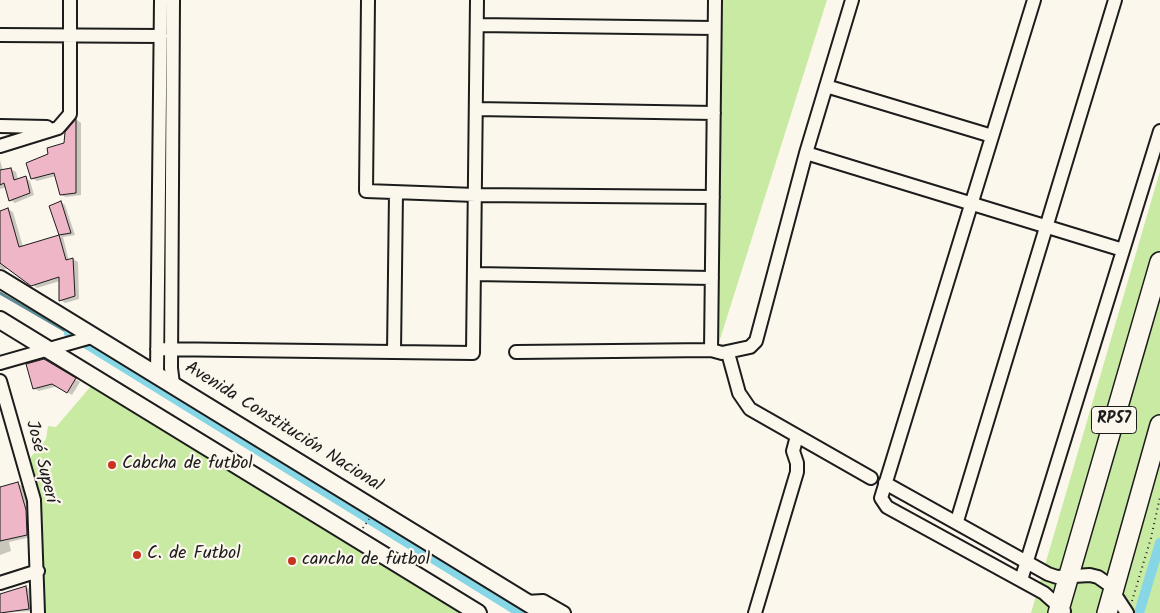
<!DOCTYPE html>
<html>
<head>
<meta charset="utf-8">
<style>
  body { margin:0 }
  canvas { display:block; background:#fbf7ec }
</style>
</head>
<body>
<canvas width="1160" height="613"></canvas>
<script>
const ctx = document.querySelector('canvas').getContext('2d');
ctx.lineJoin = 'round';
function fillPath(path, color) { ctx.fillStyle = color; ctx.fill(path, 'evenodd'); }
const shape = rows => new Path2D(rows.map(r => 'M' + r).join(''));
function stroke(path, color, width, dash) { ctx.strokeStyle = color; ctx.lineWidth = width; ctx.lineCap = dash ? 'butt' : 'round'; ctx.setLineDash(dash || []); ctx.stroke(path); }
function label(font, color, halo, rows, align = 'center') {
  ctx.font = font + ' Kalam,sans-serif'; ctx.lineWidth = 4.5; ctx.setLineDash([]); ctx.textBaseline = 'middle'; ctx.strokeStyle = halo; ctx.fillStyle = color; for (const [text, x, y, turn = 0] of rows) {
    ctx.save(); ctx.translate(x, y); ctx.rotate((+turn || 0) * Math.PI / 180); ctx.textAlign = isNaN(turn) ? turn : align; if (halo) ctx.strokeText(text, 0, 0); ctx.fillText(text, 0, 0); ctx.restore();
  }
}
const green = shape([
  [715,0,827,0,716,352],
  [1160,171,1160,613,1031,613],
  [97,379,470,613,37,613,36,523,25,464,46,439,48,426,56,427]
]);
const shadow = shape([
  [77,120,81,123,81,195,66,197,61,195,56,176,37,181,32,178,50,155,65,144,66,133],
  [0,160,3,171,11,169,16,172,18,180,25,178,30,181,34,195,15,203,10,200,7,187,0,189],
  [61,202,65,205,75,235,63,237,69,261,73,259,78,262,79,299,65,303,61,300,60,281,37,288,8,268,3,270,0,268,0,212,8,209,13,212,23,247,61,236,50,207],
  [44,360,80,382,72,395,58,386,39,391,34,388],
  [17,483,22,486,31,514,31,537,9,542,11,551,0,555,0,489],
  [26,587,31,590,34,611,0,613,0,595]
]);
const stream = shape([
  [0,293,69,333]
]);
const canal = shape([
  [69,333,521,613],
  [1139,613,1160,543]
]);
const building = shape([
  [76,119,76,193,60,195,54,173,31,179,26,163,48,154,47,148,64,143,65,132,76,119],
  [11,168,14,180,26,176,30,193,9,201,4,183,0,185,0,170,11,168],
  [61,201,71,233,59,235,49,206,61,201],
  [8,208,19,247,59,235,66,260,73,258,75,296,59,301,59,277,31,286,0,263,0,211,8,208],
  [44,359,76,378,67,393,52,384,33,389,26,364,44,359],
  [18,482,26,510,27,535,0,541,0,487,18,482],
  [26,586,29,609,0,613,0,594,26,586]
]);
const path = shape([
  [363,528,369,519],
  [1132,601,1151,538,1160,497]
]);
const minor = shape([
  [173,0,171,368,173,384],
  [368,0,366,191,475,195,713,197],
  [715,0,711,350,722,353,750,347,756,341,806,153,852,0],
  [1034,0,881,498,887,507,1044,593,1064,611],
  [477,25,714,28],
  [0,35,161,36],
  [826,86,992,136],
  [476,109,714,113],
  [0,126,47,127],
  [58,128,70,114,70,0],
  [0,146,58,128],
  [806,153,1123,250],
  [474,274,712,278],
  [157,349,473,353,477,0],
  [394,352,396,193],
  [516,352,711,350],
  [728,353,739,393,750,409,871,478],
  [0,363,95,336],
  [157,374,161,0],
  [0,381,34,500,38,613],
  [885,483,1048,574,1057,577,1090,575,1098,577,1108,584,1127,613],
  [957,521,1115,0],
  [1021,580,1160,131],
  [0,583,38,571],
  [526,602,543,601,564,613],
  [755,613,797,472,797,463,793,451,797,436]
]);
const major = shape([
  [0,279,544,613],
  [0,320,478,613]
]);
const highway = shape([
  [1058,613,1160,262],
  [1107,613,1160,425]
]);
const markers = [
  [112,465,5,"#c8321e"],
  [137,555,5,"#c8321e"],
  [292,561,5,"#c8321e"]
];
const shields = [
  [1114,420,45]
];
const shieldNames = [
  ["RP57",1114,420]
];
const streetNames = [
  ["Avenida Constitución Nacional",283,428,32],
  ["José Superí",40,462,76]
];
const poiNames = [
  ["Cabcha de futbol",122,465],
  ["C. de Futbol",147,555],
  ["cancha de futbol",302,561]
];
fillPath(green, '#c9eaa3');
fillPath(shadow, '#0003');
stroke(stream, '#5c8c95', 3);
stroke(canal, '#87d6e5', 10);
fillPath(building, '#efb6c8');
stroke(building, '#1c1c1c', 1);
stroke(minor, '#1c1c1c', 16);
stroke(major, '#1c1c1c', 20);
stroke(highway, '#1c1c1c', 22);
stroke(path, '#1c1c1c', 2, [1, 4]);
stroke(minor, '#fbf7ec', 12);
stroke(major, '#fbf7ec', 16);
stroke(highway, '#fbf7ec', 19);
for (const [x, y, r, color] of markers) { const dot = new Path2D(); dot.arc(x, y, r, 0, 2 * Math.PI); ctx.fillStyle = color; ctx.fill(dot); stroke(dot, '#fbf7ec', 2); }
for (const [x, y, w] of shields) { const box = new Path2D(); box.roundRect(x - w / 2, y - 13.5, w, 27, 4); ctx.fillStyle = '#fbf7ec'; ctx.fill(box); stroke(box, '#1c1c1c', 1); }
label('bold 16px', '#1c1c1c', null, shieldNames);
label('18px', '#1c1c1c', '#fbf7ec', streetNames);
label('18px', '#1c1c1c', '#fbf7ec', poiNames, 'left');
</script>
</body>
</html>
